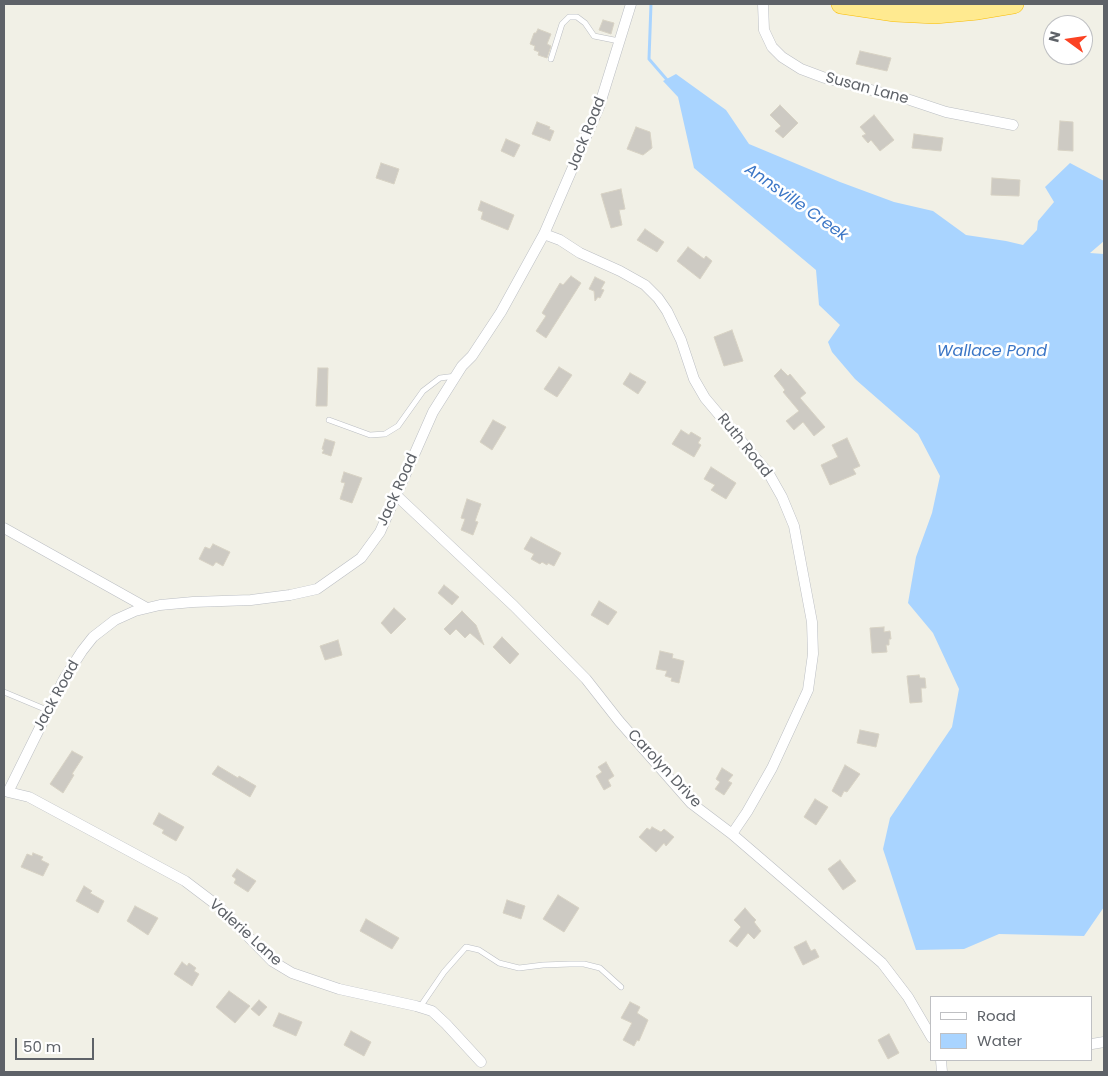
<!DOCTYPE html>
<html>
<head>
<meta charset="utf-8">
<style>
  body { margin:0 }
  #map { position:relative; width:1108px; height:1076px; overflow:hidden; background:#f1f0e6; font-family:Poppins,sans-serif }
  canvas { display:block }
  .frame { position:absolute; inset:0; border:5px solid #5e6268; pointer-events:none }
  .legend { position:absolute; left:930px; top:996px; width:162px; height:65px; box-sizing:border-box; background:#fff; border:1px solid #bfc0c3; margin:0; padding:6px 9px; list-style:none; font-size:15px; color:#5e6268 }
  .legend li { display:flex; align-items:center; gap:10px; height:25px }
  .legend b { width:25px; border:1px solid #bfc0c3 }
  .north { position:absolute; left:1043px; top:15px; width:50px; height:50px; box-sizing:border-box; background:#fff; border:1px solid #bfc0c3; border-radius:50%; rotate:284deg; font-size:14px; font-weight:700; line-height:20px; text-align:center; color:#5e6268 }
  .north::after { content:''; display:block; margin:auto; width:18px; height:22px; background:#fb4223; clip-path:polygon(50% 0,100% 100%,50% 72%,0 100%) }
  .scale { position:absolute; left:15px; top:1038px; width:79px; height:22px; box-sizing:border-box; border:2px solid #5e6268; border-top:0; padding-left:6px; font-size:15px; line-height:18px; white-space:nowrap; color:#5e6268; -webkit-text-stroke:4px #fff; paint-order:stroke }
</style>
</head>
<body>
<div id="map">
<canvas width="1108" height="1076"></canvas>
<div class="frame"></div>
<ul class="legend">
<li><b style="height:6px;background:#fff"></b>Road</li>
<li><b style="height:14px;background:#a9d4ff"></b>Water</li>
</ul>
<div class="north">N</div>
<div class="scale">50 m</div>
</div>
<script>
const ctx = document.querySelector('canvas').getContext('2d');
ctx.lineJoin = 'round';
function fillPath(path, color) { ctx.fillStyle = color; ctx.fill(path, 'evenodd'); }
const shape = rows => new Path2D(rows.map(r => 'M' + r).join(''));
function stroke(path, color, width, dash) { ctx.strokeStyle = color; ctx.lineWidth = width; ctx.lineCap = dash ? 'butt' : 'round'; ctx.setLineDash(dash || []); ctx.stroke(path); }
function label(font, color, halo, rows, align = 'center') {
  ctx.font = font + ' Poppins,sans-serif'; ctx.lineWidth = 5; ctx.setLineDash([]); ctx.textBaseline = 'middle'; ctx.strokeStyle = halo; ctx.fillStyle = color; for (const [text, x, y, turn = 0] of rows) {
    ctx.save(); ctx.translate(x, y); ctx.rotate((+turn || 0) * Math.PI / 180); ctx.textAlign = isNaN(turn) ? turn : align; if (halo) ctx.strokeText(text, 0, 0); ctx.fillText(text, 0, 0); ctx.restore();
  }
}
const water = shape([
  [676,74,726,110,749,144,840,182,894,202,933,211,966,235,1006,241,1023,245,1037,230,1038,221,1054,202,1045,187,1070,163,1104,181,1104,241,1090,253,1104,254,1104,907,1084,936,999,934,964,949,916,950,883,849,890,818,952,727,959,689,933,633,908,603,916,557,932,513,940,476,918,434,855,379,832,352,828,342,840,325,819,305,816,270,694,168,678,97,663,81]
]);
const stream = shape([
  [651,4,649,59,668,81]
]);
const building = shape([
  [603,20,614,23,611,34,599,30,603,20],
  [538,29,551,34,547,44,551,46,547,58,538,55,539,52,534,50,535,46,530,44,534,33,536,33,538,29],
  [860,51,891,58,887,71,856,64,860,51],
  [780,105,798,123,783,138,775,131,781,126,770,115,780,105],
  [874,115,894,140,880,151,871,140,868,143,862,136,866,134,860,127,874,115],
  [1060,121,1073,122,1073,151,1058,150,1060,121],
  [537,122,550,127,549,129,554,131,550,141,532,134,537,122],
  [636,127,650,132,652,148,643,155,627,149,636,127],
  [914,134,943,138,941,151,912,148,914,134],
  [506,139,520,145,514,157,501,151,506,139],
  [381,163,399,169,394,184,376,178,381,163],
  [992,178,1020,180,1019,196,991,195,992,178],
  [621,189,625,209,619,210,622,225,611,228,601,194,621,189],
  [481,201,514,215,508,230,481,219,483,212,478,210,481,201],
  [645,229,664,242,657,252,637,240,645,229],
  [688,247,704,259,706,256,712,261,700,279,677,261,688,247],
  [571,276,581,283,546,338,536,331,546,316,542,313,560,283,563,285,571,276],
  [595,277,605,282,601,289,604,290,600,298,598,297,595,301,594,291,589,289,595,277],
  [732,330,743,361,724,366,714,337,732,330],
  [559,367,572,375,557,397,544,389,559,367],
  [318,368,328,368,327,406,316,406,318,368],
  [781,369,788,376,790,374,806,393,800,398,825,427,814,436,803,422,794,430,786,421,799,411,783,392,785,390,774,376,781,369],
  [630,373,646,382,638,394,623,384,630,373],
  [493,420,506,427,492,450,480,442,493,420],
  [681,430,689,435,691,432,701,438,698,443,701,445,694,457,672,444,681,430],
  [847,438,860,466,853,469,856,474,830,485,821,465,838,457,832,445,847,438],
  [325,439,335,442,331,456,322,453,324,450,322,449,325,439],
  [711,467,736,483,726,499,711,490,715,485,704,479,711,467],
  [344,472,362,478,352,503,340,499,345,483,341,482,344,472],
  [467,499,481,504,475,521,478,522,473,535,461,530,465,519,461,518,467,499],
  [531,537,561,553,554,566,548,563,547,565,542,562,540,564,531,559,534,554,524,549,531,537],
  [213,544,230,552,223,566,216,562,213,566,199,559,205,547,210,549,213,544],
  [444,585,459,597,452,605,438,593,444,585],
  [599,601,617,612,608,625,591,615,599,601],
  [394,608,406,619,391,634,381,623,394,608],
  [462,611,476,625,484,645,470,633,465,638,456,629,450,635,444,629,462,611],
  [884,627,884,632,890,631,891,639,889,639,889,645,886,645,887,652,872,653,870,628,884,627],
  [502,637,519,654,510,664,493,647,502,637],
  [338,640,342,655,325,660,320,646,338,640],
  [660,651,673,654,672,658,684,661,679,683,671,681,672,678,665,676,667,671,656,669,660,651],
  [919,675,920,678,925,678,926,688,921,688,922,702,910,703,907,676,919,675],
  [860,730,879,734,876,747,857,743,860,730],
  [72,751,83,757,72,774,74,775,63,793,50,784,72,751],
  [606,762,614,776,608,780,611,786,604,790,596,776,602,772,598,767,606,762],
  [845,765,860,774,847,792,844,791,841,797,832,791,845,765],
  [218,766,238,778,239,776,256,786,250,797,212,774,218,766],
  [722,768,733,775,728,781,732,783,724,795,715,789,720,782,716,779,722,768],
  [815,799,828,807,816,825,804,817,815,799],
  [159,813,184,827,176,841,162,833,164,830,153,824,159,813],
  [652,827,661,832,664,829,674,837,666,846,664,843,656,852,639,837,647,828,650,830,652,827],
  [33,853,43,857,41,860,49,864,43,876,21,867,27,854,32,856,33,853],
  [840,860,856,881,843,890,828,869,840,860],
  [237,869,256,881,248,892,234,883,236,879,232,876,237,869],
  [84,886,92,891,90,893,104,901,98,913,76,901,84,886],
  [558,895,579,908,564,932,543,919,558,895],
  [507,900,525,906,521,919,503,913,507,900],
  [135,906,158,918,148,935,127,921,135,906],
  [745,908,752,916,756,920,754,922,761,931,754,939,748,933,737,947,729,941,741,927,734,920,745,908],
  [366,919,399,938,392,949,360,931,366,919],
  [806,941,811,951,815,949,819,957,803,965,794,947,806,941],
  [182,962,187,966,189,963,196,968,194,971,199,974,192,986,174,974,182,962],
  [229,991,250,1006,235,1023,216,1007,229,991],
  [259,1000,267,1007,259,1016,251,1009,259,1000],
  [630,1002,640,1007,637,1013,648,1020,639,1041,637,1040,634,1046,623,1040,632,1023,621,1018,630,1002],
  [279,1013,302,1022,296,1036,273,1026,279,1013],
  [351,1031,371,1042,364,1056,344,1045,351,1031],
  [889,1034,899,1053,888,1059,878,1040,889,1034]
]);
const lane = shape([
  [551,59,562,24,569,17,577,17,585,23,594,36,619,41],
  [329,420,370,435,385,434,398,426,423,391,440,378,456,376],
  [4,692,47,710],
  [420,1007,444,972,466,947,479,950,499,963,519,968,543,965,570,964,584,964,600,968,621,987]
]);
const street = shape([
  [763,4,764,30,772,47,782,57,801,69,825,78,910,100,946,112,1013,125],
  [544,234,560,240,580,253,620,271,645,285,658,298,667,311,681,340,694,379,705,398,769,474,782,497,794,526,812,622,813,654,808,690,772,768,747,812,732,834],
  [397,496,514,606,586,679,619,721,691,803,732,834,882,963,908,997,932,1038],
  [4,528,147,608],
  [1092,1044,1104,1042],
  [941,1060,942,1072],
  [481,1062,446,1024,432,1011,416,1006,339,989,292,973,272,961,218,906,185,881,29,797,8,792,64,679,82,651,93,637,115,620,135,611,160,605,193,602,251,600,290,595,317,589,361,558,380,532,433,412,462,366,472,356,501,312,544,234,599,107,631,4]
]);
const highway = shape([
  [841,4,895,12,935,14,978,10,1014,4]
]);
const streetNames = [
  ["Susan Lane",867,89,15],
  ["Jack Road",587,134,-68],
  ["Ruth Road",744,446,51],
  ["Jack Road",398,490,-66],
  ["Jack Road",57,696,-61],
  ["Carolyn Drive",664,769,47],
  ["Valerie Lane",245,933,42]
];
const waterNames = [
  ["Annsville Creek",796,203,35],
  ["Wallace Pond",992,352]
];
fillPath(water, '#a9d4ff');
stroke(stream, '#a9d4ff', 3);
fillPath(building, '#cdcac3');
stroke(building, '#d7d2c4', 1);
stroke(lane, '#bbbec3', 6);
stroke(street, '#bbbec3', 11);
stroke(highway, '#f8bb00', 20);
stroke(lane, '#fff', 5);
stroke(street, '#fff', 10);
stroke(highway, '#ffea90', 19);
label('15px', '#5e6268', '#fff', streetNames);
label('italic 16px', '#3b76c6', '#fff', waterNames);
</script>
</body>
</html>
